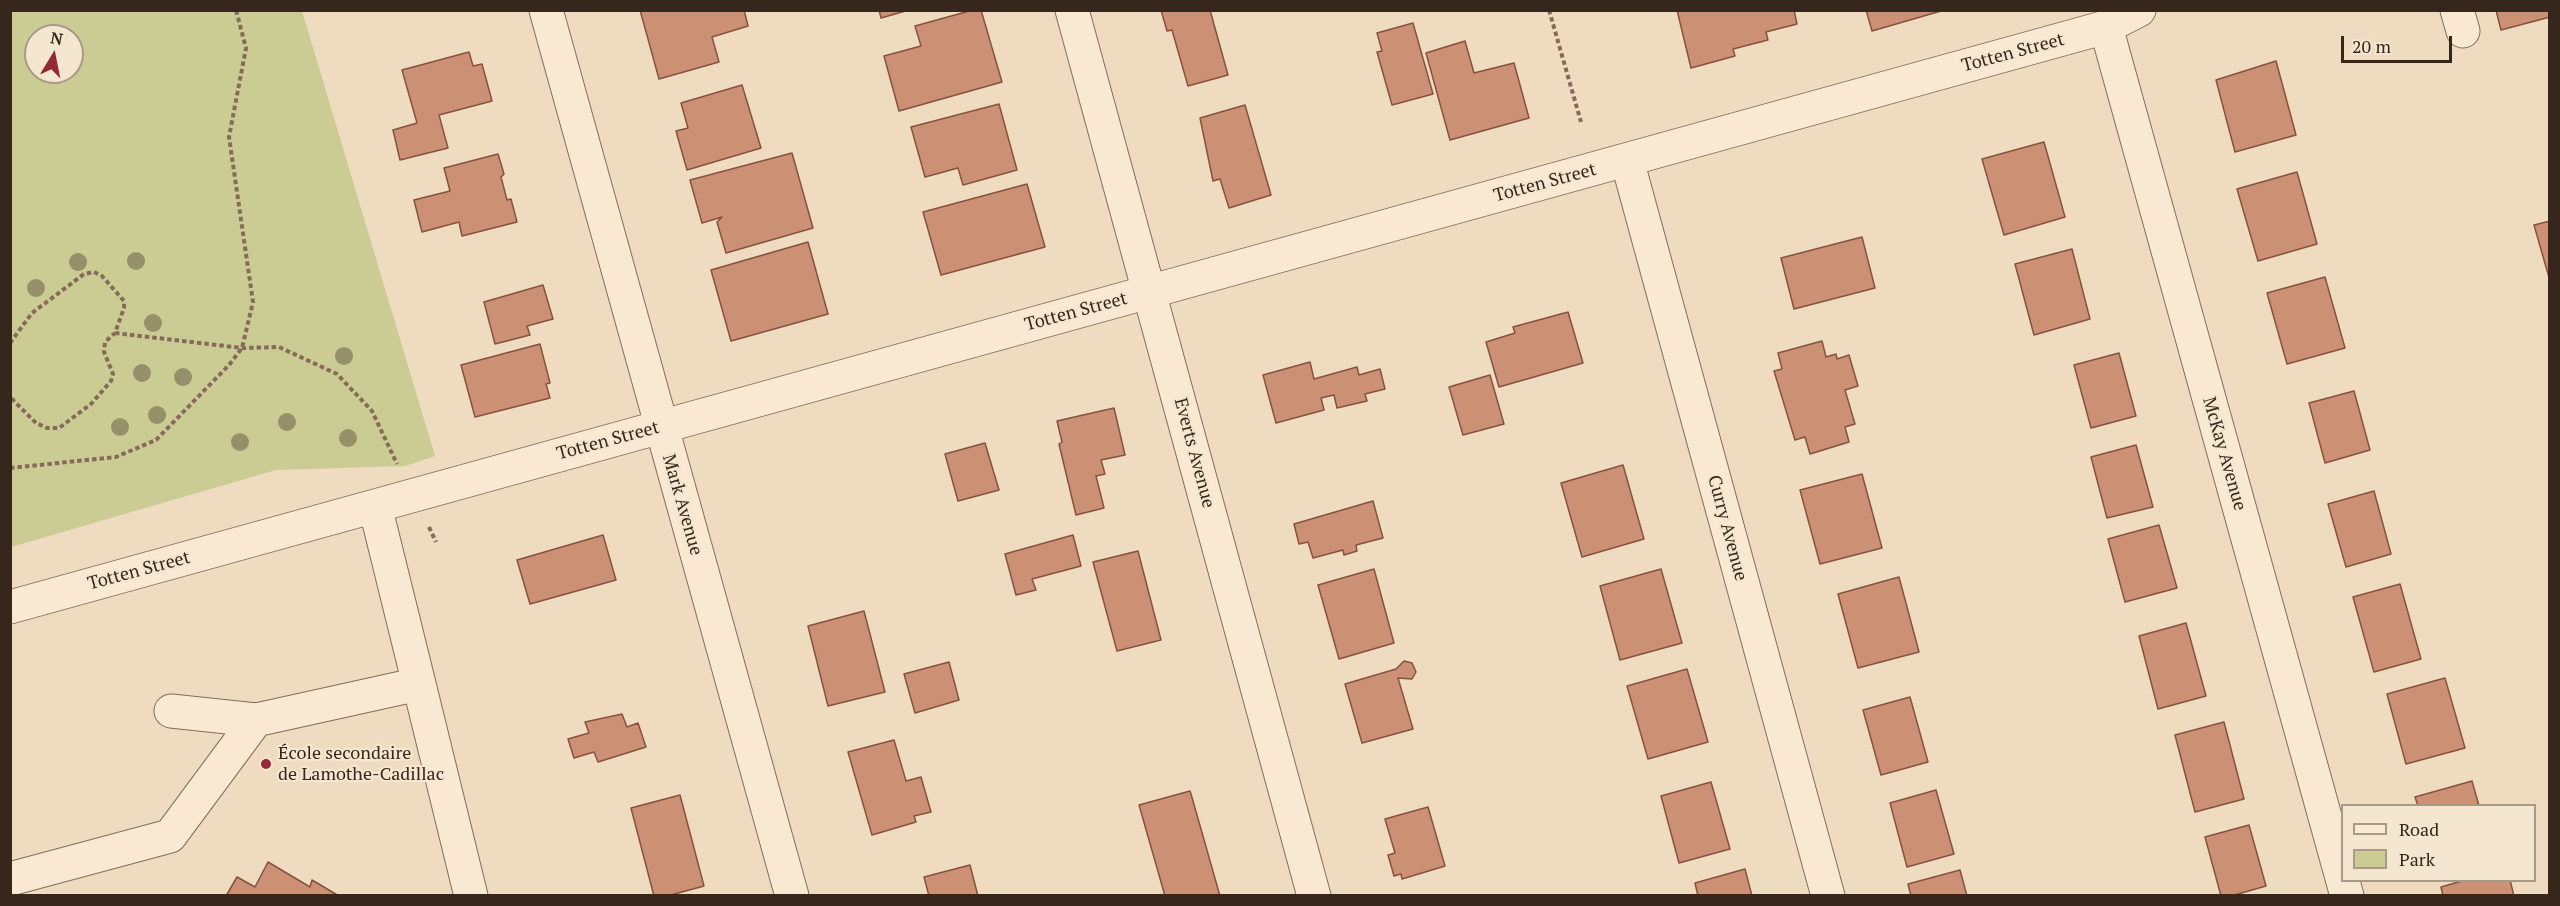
<!DOCTYPE html>
<html>
<head>
<meta charset="utf-8">
<style>
  body { margin:0 }
  #map { position:relative; width:2560px; height:906px; overflow:hidden; background:#eedbc0; font-family:"PT Serif",serif }
  canvas { display:block }
  .frame { position:absolute; inset:0; border:12px solid #36261c; pointer-events:none }
  .legend { position:absolute; left:2341px; top:804px; width:195px; height:78px; box-sizing:border-box; background:#f5e6cf; border:2px solid #a99987; margin:0; padding:8px 10px; list-style:none; font-size:18px; color:#36261c }
  .legend li { display:flex; align-items:center; gap:12px; height:30px }
  .legend b { width:30px; border:2px solid #a99987 }
  .north { position:absolute; left:24px; top:24px; width:60px; height:60px; box-sizing:border-box; background:#f5e6cf; border:2px solid #a99987; border-radius:50%; rotate:10deg; font-size:16px; font-weight:700; line-height:24px; text-align:center; color:#36261c }
  .north::after { content:''; display:block; margin:auto; width:21px; height:27px; background:#952835; clip-path:polygon(50% 0,100% 100%,50% 72%,0 100%) }
  .scale { position:absolute; left:2341px; top:36px; width:111px; height:27px; box-sizing:border-box; border:3px solid #36261c; border-top:0; padding-left:8px; font-size:18px; line-height:21px; white-space:nowrap; color:#36261c; -webkit-text-stroke:4px #f5e6cf; paint-order:stroke }
</style>
</head>
<body>
<div id="map">
<canvas width="2560" height="906"></canvas>
<div class="frame"></div>
<ul class="legend">
<li><b style="height:8px;background:#f9e9d3"></b>Road</li>
<li><b style="height:16px;background:#cbcb94"></b>Park</li>
</ul>
<div class="north">N</div>
<div class="scale">20 m</div>
</div>
<script>
const ctx = document.querySelector('canvas').getContext('2d');
ctx.lineJoin = 'round';
function fillPath(path, color) { ctx.fillStyle = color; ctx.fill(path, 'evenodd'); }
const shape = rows => new Path2D(rows.map(r => 'M' + r).join(''));
function stroke(path, color, width, dash) { ctx.strokeStyle = color; ctx.lineWidth = width; ctx.lineCap = dash ? 'butt' : 'round'; ctx.setLineDash(dash || []); ctx.stroke(path); }
function label(font, color, halo, rows, align = 'center') {
  ctx.font = font + ' "PT Serif",serif'; ctx.lineWidth = 4.5; ctx.setLineDash([]); ctx.textBaseline = 'middle'; ctx.strokeStyle = halo; ctx.fillStyle = color; for (const [text, x, y, turn = 0] of rows) {
    ctx.save(); ctx.translate(x, y); ctx.rotate((+turn || 0) * Math.PI / 180); ctx.textAlign = isNaN(turn) ? turn : align; if (halo) ctx.strokeText(text, 0, 0); ctx.fillText(text, 0, 0); ctx.restore();
  }
}
const green = shape([
  [11,10,302,11,435,456,405,466,276,470,11,547],
  [36,36,72,36,72,72,36,72]
]);
const building = shape([
  [640,10,744,10,748,26,712,37,719,62,659,79,640,10],
  [879,10,909,10,881,18,879,10],
  [973,10,981,10,1002,82,899,111,884,56,921,46,915,26,973,10],
  [1161,10,1210,10,1228,75,1188,86,1172,30,1167,31,1161,10],
  [1677,10,1794,10,1797,24,1766,32,1768,40,1733,49,1735,56,1691,68,1677,10],
  [1866,10,1941,10,1941,11,1872,31,1866,10],
  [2496,10,2550,10,2550,17,2501,30,2496,10],
  [1413,23,1433,94,1392,105,1377,52,1382,51,1377,33,1413,23],
  [1465,41,1474,73,1514,63,1529,118,1450,140,1426,53,1465,41],
  [469,52,473,66,482,64,492,101,439,115,448,148,400,160,393,130,417,123,402,70,469,52],
  [2276,61,2296,135,2235,152,2216,80,2276,61],
  [742,85,761,148,687,170,676,131,688,128,681,103,742,85],
  [999,104,1017,170,963,185,958,168,925,177,911,127,999,104],
  [1245,105,1271,195,1229,208,1220,179,1213,181,1200,118,1245,105],
  [2044,142,2065,217,2004,235,1982,159,2044,142],
  [792,153,813,228,726,253,717,222,722,217,702,223,690,180,792,153],
  [498,154,504,174,501,177,507,200,511,199,517,222,462,236,459,222,422,232,414,200,450,191,444,168,498,154],
  [2297,172,2317,244,2258,261,2237,189,2297,172],
  [1027,184,1045,247,941,275,923,212,1027,184],
  [2550,221,2550,281,2534,225,2550,221],
  [1862,237,1875,288,1794,309,1781,258,1862,237],
  [808,242,828,314,731,341,711,270,808,242],
  [2072,249,2090,319,2034,335,2015,264,2072,249],
  [2325,277,2345,348,2287,364,2267,293,2325,277],
  [543,285,553,319,527,326,530,335,495,344,484,302,543,285],
  [1568,312,1583,363,1499,387,1486,342,1515,333,1513,327,1568,312],
  [1822,341,1826,357,1836,354,1837,359,1849,355,1858,386,1845,390,1855,424,1845,427,1849,442,1810,454,1805,437,1795,440,1774,371,1782,369,1778,353,1822,341],
  [540,344,550,383,546,384,550,398,475,417,461,365,540,344],
  [2119,353,2136,416,2091,428,2074,365,2119,353],
  [1310,362,1314,379,1357,367,1359,375,1380,369,1385,389,1365,394,1367,401,1337,408,1334,395,1321,398,1324,410,1276,423,1263,375,1310,362],
  [1490,375,1504,424,1463,435,1449,387,1490,375],
  [2354,391,2370,450,2325,463,2309,403,2354,391],
  [1114,408,1125,455,1101,460,1105,474,1096,476,1104,508,1076,515,1059,444,1062,442,1057,421,1114,408],
  [985,443,999,490,958,501,945,454,985,443],
  [2136,445,2153,507,2107,518,2091,457,2136,445],
  [1623,465,1644,539,1582,557,1561,483,1623,465],
  [1862,474,1882,548,1820,564,1800,490,1862,474],
  [2374,491,2391,554,2346,567,2328,504,2374,491],
  [1373,501,1383,538,1356,545,1357,551,1344,555,1343,550,1313,558,1308,542,1299,544,1294,524,1373,501],
  [2159,525,2177,588,2125,602,2108,539,2159,525],
  [603,535,616,580,530,604,517,560,603,535],
  [1073,535,1081,566,1032,579,1036,590,1016,595,1005,554,1073,535],
  [1138,551,1161,640,1117,651,1093,562,1138,551],
  [1374,569,1394,643,1339,659,1318,585,1374,569],
  [1661,569,1682,643,1620,660,1600,586,1661,569],
  [1899,577,1919,652,1858,668,1838,594,1899,577],
  [2400,584,2421,659,2374,672,2353,597,2400,584],
  [864,611,885,692,828,706,808,626,864,611],
  [2186,623,2206,696,2158,709,2139,636,2186,623],
  [1404,661,1412,663,1416,672,1412,679,1398,678,1413,729,1362,743,1345,684,1396,669,1404,661],
  [949,662,959,700,915,713,904,674,949,662],
  [1687,669,1708,742,1648,759,1627,686,1687,669],
  [2445,678,2465,748,2406,764,2387,694,2445,678],
  [1910,697,1928,762,1881,775,1863,710,1910,697],
  [622,714,627,727,638,723,646,747,598,762,594,752,574,758,568,739,589,733,585,722,622,714],
  [2224,722,2244,799,2195,812,2175,735,2224,722],
  [894,740,906,781,921,777,931,812,914,816,916,822,872,835,848,752,894,740],
  [2472,781,2479,806,2418,806,2415,797,2472,781],
  [1711,782,1730,849,1679,863,1661,796,1711,782],
  [1936,790,1954,854,1907,867,1890,803,1936,790],
  [1190,791,1191,794,1220,896,1165,896,1139,805,1190,791],
  [680,795,704,886,667,896,654,896,631,808,680,795],
  [1428,807,1445,866,1402,879,1401,874,1394,876,1388,855,1395,853,1385,819,1428,807],
  [2249,825,2266,886,2231,896,2221,896,2205,837,2249,825],
  [268,862,310,887,312,880,339,896,226,896,237,877,255,887,268,862],
  [970,865,978,896,929,896,924,877,970,865],
  [1745,869,1752,896,1698,896,1695,883,1745,869],
  [1960,870,1967,896,1911,896,1908,884,1960,870],
  [2465,880,2510,880,2514,896,2443,896,2441,887,2465,880]
]);
const path = shape([
  [1549,10,1581,122],
  [115,333,242,348,279,347,337,374,372,411,397,464],
  [10,343,32,313,84,274,94,272,102,276,124,301,124,308,115,333,105,342,104,352,113,374,111,381,91,404,59,428,47,428,36,423,10,397],
  [10,468,116,457,156,440,229,365,242,348,253,302,229,137,246,48,236,10],
  [429,527,436,542]
]);
const minor = shape([
  [546,10,792,896],
  [1072,10,1314,896],
  [2457,10,2463,31],
  [2106,27,2347,896],
  [1627,160,1828,896],
  [10,607,2106,27,2139,10],
  [419,684,471,896],
  [171,711,256,720,419,684,375,506],
  [10,879,170,836,256,720]
]);
const trees = [
  [136,261],
  [78,262],
  [36,288],
  [153,323],
  [344,356],
  [142,373],
  [183,377],
  [157,415],
  [287,422],
  [120,427],
  [348,438],
  [240,442]
];
const markers = [
  [266,764,6,"#952835"]
];
const streetNames = [
  ["Totten Street",2013,53,-15],
  ["Totten Street",1545,183,-15],
  ["Totten Street",1076,312,-15],
  ["Totten Street",608,441,-15],
  ["Everts Avenue",1194,453,75],
  ["McKay Avenue",2224,454,74],
  ["Mark Avenue",682,505,74],
  ["Curry Avenue",1727,528,75],
  ["Totten Street",139,571,-15]
];
const poiNames = [
  ["École secondaire",278,754],
  ["de Lamothe-Cadillac",278,775]
];
fillPath(green, '#cbcb94');
fillPath(building, '#cc9075');
stroke(building, '#86523e', 1.5);
stroke(minor, '#866c58', 35);
stroke(path, '#866c58', 4, [4.5, 3]);
stroke(minor, '#f9e9d3', 33);
ctx.fillStyle = '#95906a';
for (const [x, y] of trees) { ctx.beginPath(); ctx.arc(x, y, 9, 0, 2 * Math.PI); ctx.fill(); }
for (const [x, y, r, color] of markers) { const dot = new Path2D(); dot.arc(x, y, r, 0, 2 * Math.PI); ctx.fillStyle = color; ctx.fill(dot); stroke(dot, '#f5e6cf', 2); }
label('18px', '#36261c', '#f5e6cf', streetNames);
label('18px', '#36261c', '#f5e6cf', poiNames, 'left');
</script>
</body>
</html>
